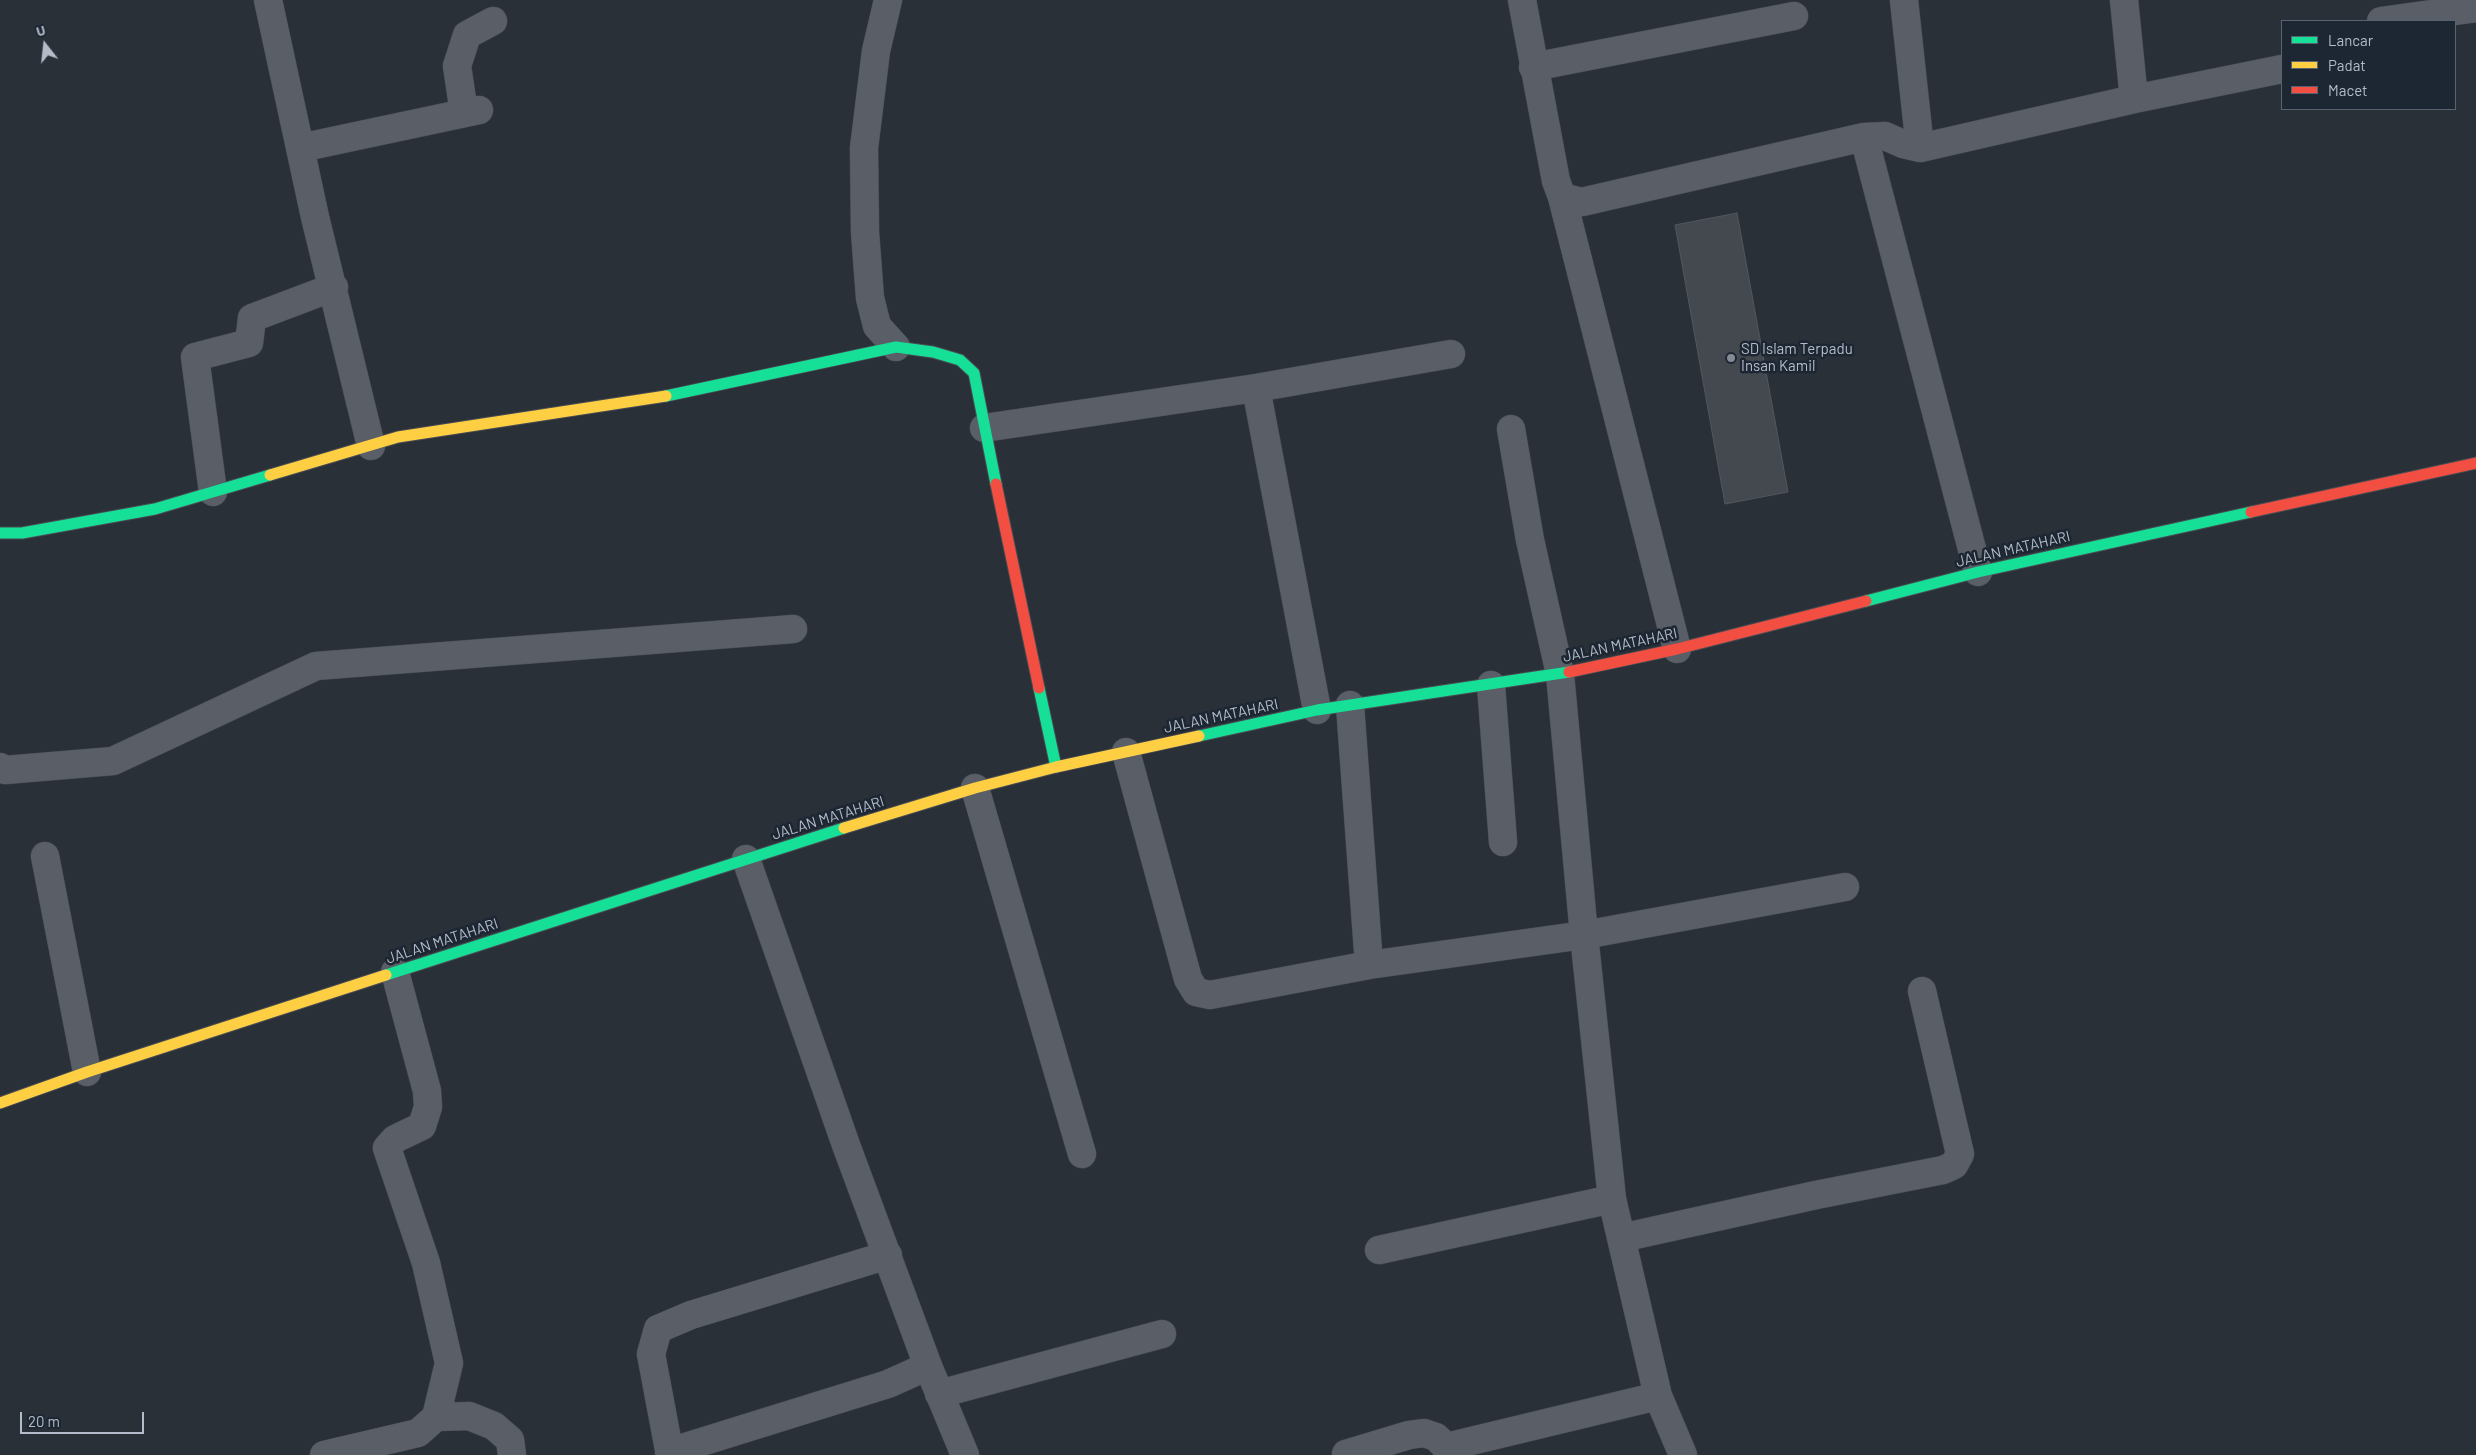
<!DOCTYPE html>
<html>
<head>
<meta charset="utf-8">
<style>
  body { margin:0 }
  #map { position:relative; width:2476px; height:1455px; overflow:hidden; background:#2a3038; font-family:Barlow,sans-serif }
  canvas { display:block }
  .legend { position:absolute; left:2281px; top:20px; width:175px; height:90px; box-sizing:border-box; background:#1d2633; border:1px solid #59626f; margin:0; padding:6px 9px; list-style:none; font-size:15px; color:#b4bcc9 }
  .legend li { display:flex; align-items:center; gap:10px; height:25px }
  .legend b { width:25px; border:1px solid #59626f }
  .north { position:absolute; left:20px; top:20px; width:50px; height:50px; -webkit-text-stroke:4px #1d2633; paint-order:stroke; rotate:344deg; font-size:14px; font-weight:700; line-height:20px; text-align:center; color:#b4bcc9 }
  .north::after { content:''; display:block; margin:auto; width:18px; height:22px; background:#b4bcc9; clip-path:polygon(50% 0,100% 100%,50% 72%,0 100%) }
  .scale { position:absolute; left:20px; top:1412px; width:124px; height:22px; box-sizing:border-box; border:2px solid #b4bcc9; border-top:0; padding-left:6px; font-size:15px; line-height:18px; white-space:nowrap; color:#b4bcc9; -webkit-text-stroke:4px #1d2633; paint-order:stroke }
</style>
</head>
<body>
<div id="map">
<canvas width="2476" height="1455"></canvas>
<ul class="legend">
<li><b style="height:6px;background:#16e098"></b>Lancar</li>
<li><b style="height:6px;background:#ffcf43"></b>Padat</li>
<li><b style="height:6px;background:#f24e42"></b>Macet</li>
</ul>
<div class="north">U</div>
<div class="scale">20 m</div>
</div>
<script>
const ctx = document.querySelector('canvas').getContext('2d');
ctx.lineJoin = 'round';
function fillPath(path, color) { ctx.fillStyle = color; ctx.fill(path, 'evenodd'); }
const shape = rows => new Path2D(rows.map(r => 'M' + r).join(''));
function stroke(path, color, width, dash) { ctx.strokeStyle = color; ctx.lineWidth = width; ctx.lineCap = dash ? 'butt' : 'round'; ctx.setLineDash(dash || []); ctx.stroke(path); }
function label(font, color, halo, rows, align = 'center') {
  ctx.font = font + ' Barlow,sans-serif'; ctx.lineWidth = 5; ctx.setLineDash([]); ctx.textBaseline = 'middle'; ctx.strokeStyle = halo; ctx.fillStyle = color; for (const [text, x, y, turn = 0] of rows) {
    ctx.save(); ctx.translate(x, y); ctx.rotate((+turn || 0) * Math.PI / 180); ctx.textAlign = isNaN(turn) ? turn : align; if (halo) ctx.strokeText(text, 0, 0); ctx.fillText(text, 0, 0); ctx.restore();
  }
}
const building = shape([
  [1737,213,1788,492,1725,504,1675,225,1737,213]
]);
const street = shape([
  [268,0,315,217,371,446],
  [888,0,876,51,864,148,865,232,870,298,877,326,896,347],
  [1522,0,1556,181,1562,197,1677,649],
  [1904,0,1920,148],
  [2124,0,2134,99],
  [2381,21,2476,8],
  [1533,67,1794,16],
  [464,113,457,66,467,35,493,21],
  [1864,137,1978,572],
  [300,148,479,110],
  [1562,197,1582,202,1864,137,1885,136,1903,144,1920,148,2134,99,2282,69],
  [1256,388,1317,710],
  [984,428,1256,388,1451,354],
  [1511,429,1530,540,1560,674,1584,935,1612,1199,1658,1396,1683,1455],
  [213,492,195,357,249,343,252,318,334,287],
  [1491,685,1503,842],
  [1350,705,1369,965],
  [1126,752,1188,979,1196,992,1210,995,1369,965,1584,935,1845,887],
  [0,767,5,770,113,761,316,666,793,629],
  [975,788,1082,1154],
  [45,856,87,1072],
  [746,859,846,1145,928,1366,965,1455],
  [1621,1238,1816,1195,1943,1170,1954,1165,1960,1154,1922,991],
  [1379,1250,1612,1199],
  [939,1394,1162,1334],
  [436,1417,469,1416,494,1426,510,1440,512,1455],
  [1446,1447,1658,1396],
  [669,1452,888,1384,928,1366],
  [1346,1454,1409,1435,1424,1433,1436,1437,1446,1447,1448,1455],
  [324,1455,418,1433,436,1417,449,1363,426,1263,387,1148,395,1139,422,1126,428,1107,427,1091,395,972],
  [670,1455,651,1354,658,1329,691,1315,888,1255]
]);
const fast = shape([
  [666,396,896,347,933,352,960,360,974,373,996,484],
  [0,533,22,533,155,509,270,475],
  [1866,601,1978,572,2251,512],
  [1039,688,1056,767],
  [1199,736,1317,710,1569,672],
  [386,975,844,828]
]);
const slow = shape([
  [270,475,398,437,666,396],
  [844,828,975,788,1056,767,1199,736],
  [0,1103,87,1072,386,975]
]);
const jam = shape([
  [996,484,1039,688],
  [2251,512,2476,463],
  [1569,672,1677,649,1866,601]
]);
const markers = [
  [1731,358,5,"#848b96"]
];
const poiNames = [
  ["SD Islam Terpadu",1741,349],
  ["Insan Kamil",1741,366]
];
const streetNames = [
  ["JALAN MATAHARI",2013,549,-13],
  ["JALAN MATAHARI",1620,645,-12],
  ["JALAN MATAHARI",1221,716,-12],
  ["JALAN MATAHARI",828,818,-17],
  ["JALAN MATAHARI",442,941,-18]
];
fillPath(building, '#444950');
stroke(building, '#52575f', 1);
stroke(street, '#484c53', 29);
stroke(fast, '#484c53', 13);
stroke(slow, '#484c53', 13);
stroke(jam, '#484c53', 13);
stroke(street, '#5a5e66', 28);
stroke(fast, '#16e098', 11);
stroke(slow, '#ffcf43', 11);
stroke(jam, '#f24e42', 11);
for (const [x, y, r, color] of markers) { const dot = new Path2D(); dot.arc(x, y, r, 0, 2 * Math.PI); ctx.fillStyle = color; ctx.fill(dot); stroke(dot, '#1d2633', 2); }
label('15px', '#b4bcc9', '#1d2633', poiNames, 'left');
label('15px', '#b4bcc9', '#1d2633', streetNames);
</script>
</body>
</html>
